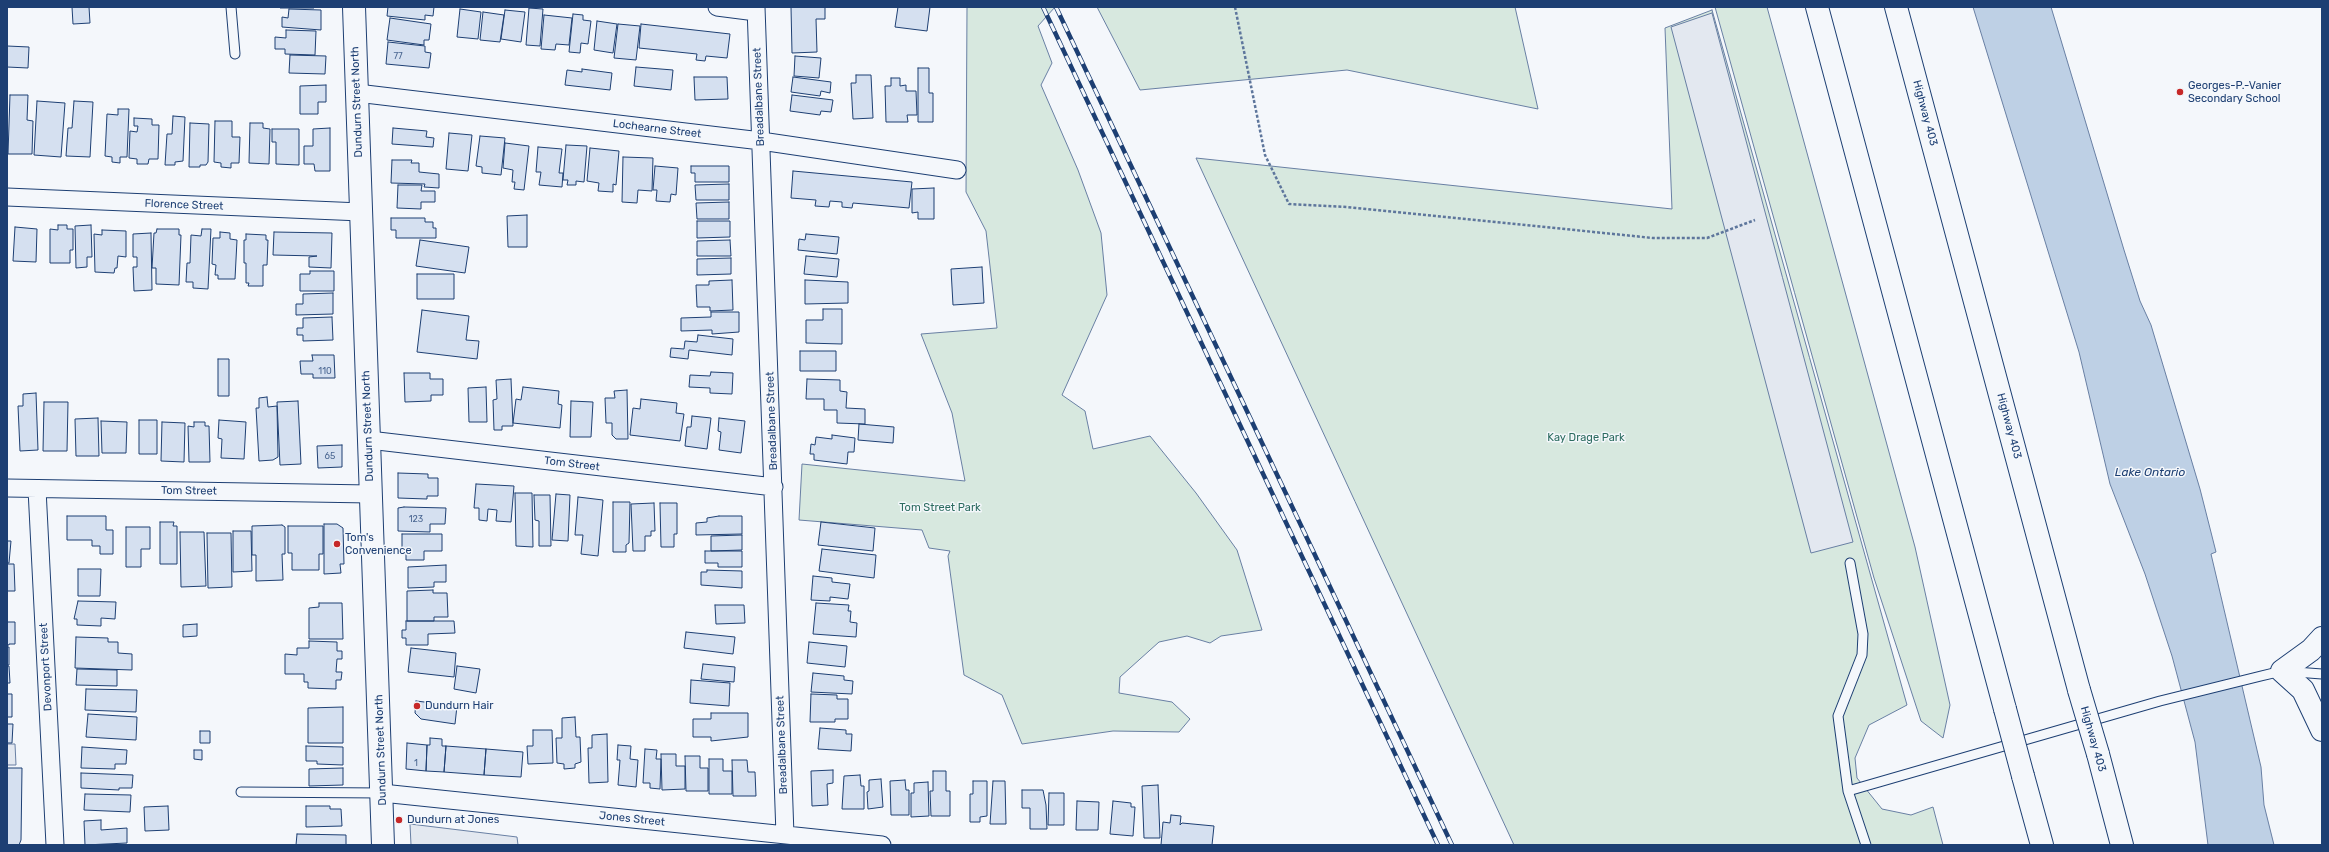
<!DOCTYPE html>
<html>
<head>
<meta charset="utf-8">
<style>
  body { margin:0 }
  #map { position:relative; width:2329px; height:852px; overflow:hidden; background:#f4f7fb; font-family:Rubik,sans-serif }
  canvas { display:block }
  .frame { position:absolute; inset:0; border:8px solid #1d3f73; pointer-events:none }
</style>
</head>
<body>
<div id="map">
<canvas width="2329" height="852"></canvas>
<div class="frame"></div>
</div>
<script>
const ctx = document.querySelector('canvas').getContext('2d');
ctx.lineJoin = 'round';
function fillPath(path, color) { ctx.fillStyle = color; ctx.fill(path, 'evenodd'); }
const shape = rows => new Path2D(rows.map(r => 'M' + r).join(''));
function stroke(path, color, width, dash) { ctx.strokeStyle = color; ctx.lineWidth = width; ctx.lineCap = dash ? 'butt' : 'round'; ctx.setLineDash(dash || []); ctx.stroke(path); }
function label(font, color, halo, rows, align = 'center') {
  ctx.font = font + ' Rubik,sans-serif'; ctx.lineWidth = 3; ctx.setLineDash([]); ctx.textBaseline = 'middle'; ctx.strokeStyle = halo; ctx.fillStyle = color; for (const [text, x, y, turn = 0] of rows) {
    ctx.save(); ctx.translate(x, y); ctx.rotate((+turn || 0) * Math.PI / 180); ctx.textAlign = isNaN(turn) ? turn : align; if (halo) ctx.strokeText(text, 0, 0); ctx.fillText(text, 0, 0); ctx.restore();
  }
}
const green = shape([
  [967,7,1055,7,1038,26,1052,63,1041,85,1078,170,1101,233,1107,295,1062,395,1085,411,1093,449,1150,436,1196,493,1237,550,1262,630,1221,636,1210,643,1187,636,1159,642,1120,677,1119,693,1172,702,1190,719,1179,732,1113,731,1022,744,1002,695,964,675,948,556,950,551,929,548,922,530,799,520,802,464,965,481,952,413,921,334,997,328,986,231,966,192,967,7],
  [1097,7,1515,7,1538,109,1347,70,1140,90,1097,7],
  [1715,7,1767,7,1915,547,1950,705,1943,738,1921,721,1874,578,1715,7],
  [1712,10,1907,705,1869,725,1855,758,1857,778,1882,809,1911,815,1933,807,1943,845,1514,845,1196,158,1672,209,1665,28,1712,10]
]);
const parking = shape([
  [1712,13,1853,542,1811,553,1671,27,1712,13],
  [7,744,15,744,16,765,7,765,7,744],
  [410,824,517,837,518,845,411,845,410,824]
]);
const water = shape([
  [1973,7,2051,7,2124,250,2140,301,2151,325,2200,489,2216,552,2211,554,2261,767,2264,805,2274,845,2208,845,2195,742,2172,656,2145,574,2110,484,2079,352,1973,7]
]);
const building = shape([
  [72,7,89,7,90,23,73,24,72,7],
  [280,7,314,7,314,8,280,8,280,7],
  [388,7,434,7,433,16,425,15,425,20,387,16,388,7],
  [791,7,825,7,825,19,816,19,817,52,792,53,791,7],
  [898,7,930,7,927,31,895,27,898,7],
  [529,8,543,9,540,46,526,45,529,8],
  [289,9,321,10,321,30,282,27,282,17,288,18,289,9],
  [460,9,481,12,478,39,457,37,460,9],
  [505,10,525,12,521,42,501,39,505,10],
  [483,12,504,15,500,42,480,40,483,12],
  [573,14,583,15,583,20,591,21,588,44,581,43,580,53,569,52,573,14],
  [544,15,572,18,569,45,556,44,555,50,541,49,544,15],
  [390,18,431,24,429,40,424,40,424,45,387,40,390,18],
  [597,21,617,24,613,53,594,50,597,21],
  [618,24,640,26,636,60,614,58,618,24],
  [641,24,730,34,727,58,706,56,705,61,696,60,697,54,639,48,641,24],
  [286,30,316,31,315,55,285,54,285,49,275,49,275,37,286,38,286,30],
  [388,42,425,46,425,52,431,53,429,68,386,64,388,42],
  [7,46,29,47,28,68,7,67,7,46],
  [290,55,326,56,325,74,289,73,290,55],
  [795,56,821,58,819,78,794,76,795,56],
  [636,67,673,70,671,90,634,86,636,67],
  [918,68,929,68,929,93,933,93,933,122,918,122,918,68],
  [582,69,612,73,610,90,565,85,567,70,582,72,582,69],
  [856,75,871,75,873,118,853,119,851,83,856,83,856,75],
  [694,77,727,77,728,99,695,100,694,77],
  [793,77,831,82,830,93,821,91,820,96,791,92,793,77],
  [891,78,900,78,900,86,906,85,906,91,916,91,917,115,907,115,908,122,886,122,885,86,891,86,891,78],
  [326,85,326,102,318,102,318,114,300,114,300,86,326,85],
  [10,95,28,95,27,120,33,121,32,154,8,154,10,95],
  [792,95,833,100,831,112,821,111,820,115,790,111,792,95],
  [37,101,65,103,61,157,34,155,37,101],
  [74,101,93,102,90,157,66,156,68,128,72,128,74,101],
  [118,109,129,109,127,157,120,157,120,163,112,162,112,157,105,156,107,114,118,115,118,109],
  [173,116,185,117,183,161,175,162,175,165,165,165,167,134,172,134,173,116],
  [134,118,152,119,152,125,159,125,158,159,149,159,148,164,137,164,137,159,129,158,130,131,137,132,138,126,134,126,134,118],
  [215,121,232,121,232,137,240,137,239,163,231,163,231,168,221,167,221,163,214,162,215,121],
  [190,123,209,124,208,162,206,165,200,165,200,167,189,167,190,123],
  [250,123,263,123,263,128,270,129,269,164,249,163,250,123],
  [330,128,330,171,315,171,314,164,304,164,304,146,313,146,313,129,330,128],
  [393,128,427,131,426,137,434,138,433,147,392,144,393,128],
  [272,129,299,129,299,165,276,164,276,142,272,142,272,129],
  [449,133,472,135,468,171,446,169,449,133],
  [480,136,505,138,501,175,482,173,482,167,476,166,480,136],
  [505,143,529,146,524,190,514,189,515,182,512,182,513,170,503,168,505,143],
  [566,145,587,146,584,182,576,181,576,185,567,185,568,180,563,180,566,145],
  [538,147,562,149,559,173,563,173,562,187,539,185,541,172,536,172,538,147],
  [590,148,619,151,616,185,613,184,613,192,598,191,599,183,587,181,590,148],
  [623,157,653,158,652,191,638,190,637,203,622,202,623,157],
  [392,160,412,160,411,163,419,163,419,172,439,174,439,188,424,187,425,184,391,183,392,160],
  [655,166,678,168,676,195,671,194,670,202,656,201,657,190,653,190,655,166],
  [691,166,729,166,729,182,695,182,695,173,691,173,691,166],
  [793,171,912,182,909,208,853,203,852,208,842,207,842,202,830,201,829,207,815,206,816,200,791,198,793,171],
  [729,184,729,200,696,200,695,185,729,184],
  [398,185,422,185,421,191,435,191,435,202,421,202,421,209,397,208,398,185],
  [934,188,934,219,918,219,918,212,912,213,912,189,934,188],
  [729,202,729,219,697,219,696,203,729,202],
  [527,215,527,247,508,247,507,216,527,215],
  [391,218,425,218,425,222,433,222,433,228,436,228,436,238,396,238,396,230,391,230,391,218],
  [697,221,730,221,730,237,697,238,697,221],
  [58,225,67,225,67,229,73,229,73,250,70,250,70,263,50,263,50,229,58,230,58,225],
  [91,225,92,257,87,257,87,267,76,268,75,226,91,225],
  [15,227,37,229,36,262,13,261,15,227],
  [157,229,179,229,179,235,181,235,179,285,156,284,156,268,152,268,154,233,156,233,157,229],
  [202,229,211,229,208,289,193,288,193,282,186,282,187,263,190,263,191,235,201,236,202,229],
  [102,230,126,231,126,257,118,256,117,268,115,268,114,273,95,272,94,234,102,235,102,230],
  [220,232,230,233,230,239,237,240,235,279,218,279,218,275,215,275,216,265,212,264,213,238,220,238,220,232],
  [274,232,332,233,331,268,309,267,309,257,317,256,273,255,274,232],
  [151,233,152,290,134,291,133,267,137,267,137,257,133,257,133,234,151,233],
  [246,234,266,235,266,240,268,240,267,265,263,265,263,286,248,286,249,283,246,283,246,263,244,263,244,240,246,240,246,234],
  [806,234,839,237,837,254,798,250,799,239,805,240,806,234],
  [420,240,469,247,465,273,416,266,420,240],
  [730,240,731,256,697,256,697,241,730,240],
  [806,256,839,259,837,277,804,274,806,256],
  [731,258,731,274,697,275,697,259,731,258],
  [982,267,984,303,953,305,951,269,982,267],
  [310,271,334,271,334,291,300,291,300,274,310,274,310,271],
  [417,274,454,274,454,299,417,299,417,274],
  [732,280,733,310,710,311,710,307,697,307,696,285,709,285,709,281,732,280],
  [805,280,848,282,848,303,805,304,805,280],
  [333,293,333,314,296,315,296,304,303,304,303,294,333,293],
  [823,309,842,309,842,344,806,343,806,320,823,320,823,309],
  [422,310,469,316,466,340,479,341,477,359,417,352,422,310],
  [711,312,739,312,739,332,712,334,712,330,681,331,681,318,711,317,711,312],
  [332,317,333,340,303,341,303,335,297,335,297,328,303,328,303,318,332,317],
  [698,335,733,339,732,355,689,350,688,359,670,357,671,348,684,349,685,341,697,342,698,335],
  [800,351,836,351,836,371,800,371,800,351],
  [312,355,334,355,335,378,313,378,313,374,301,374,300,361,313,361,312,355],
  [218,359,229,359,229,396,218,396,218,359],
  [711,372,733,373,732,394,710,393,710,388,689,387,690,375,710,376,711,372],
  [404,373,430,373,430,379,443,379,443,395,431,395,431,401,405,402,404,373],
  [511,379,513,426,502,426,502,430,494,430,493,400,497,399,496,380,511,379],
  [807,379,840,380,840,391,847,392,846,408,865,409,865,424,837,423,837,410,824,410,824,399,806,399,807,379],
  [486,387,487,422,469,422,468,388,486,387],
  [523,387,559,391,558,404,562,405,560,428,513,423,516,399,521,400,523,387],
  [627,390,628,439,616,439,612,435,612,423,606,423,605,398,615,398,614,391,627,390],
  [36,393,38,450,20,451,18,406,23,406,23,394,36,393],
  [267,397,268,407,277,406,278,457,273,460,259,461,256,408,259,408,259,398,267,397],
  [641,399,677,403,676,413,684,414,680,441,630,435,633,408,640,409,641,399],
  [298,401,301,464,280,465,277,402,298,401],
  [571,401,593,402,591,437,570,437,571,401],
  [44,402,68,402,67,451,43,451,44,402],
  [692,416,711,418,707,449,685,446,687,427,691,427,692,416],
  [98,418,99,456,76,456,75,419,98,418],
  [719,418,745,421,741,453,719,450,721,432,718,431,719,418],
  [139,420,157,420,157,454,139,454,139,420],
  [219,420,246,422,244,459,221,458,222,439,218,438,219,420],
  [101,421,127,422,126,453,102,453,101,421],
  [162,422,185,423,184,462,161,461,162,422],
  [194,422,205,422,205,426,209,426,210,462,189,462,188,426,194,427,194,422],
  [859,424,894,427,893,443,858,440,859,424],
  [832,435,855,438,854,452,848,452,847,464,814,460,814,454,810,454,811,444,815,445,816,437,832,439,832,435],
  [342,445,342,467,318,468,317,446,342,445],
  [398,473,428,474,428,478,438,478,438,496,427,496,427,499,398,498,398,473],
  [476,484,514,486,511,522,496,521,497,510,488,509,487,521,479,520,479,508,474,508,476,484],
  [515,493,532,493,533,547,516,546,515,493],
  [556,494,570,495,568,541,552,540,556,494],
  [534,495,550,495,551,546,539,546,539,521,535,520,534,495],
  [578,497,603,500,598,556,581,554,583,535,575,535,578,497],
  [613,502,630,502,629,543,626,545,626,552,613,552,613,502],
  [654,503,655,531,651,531,651,536,645,536,645,551,633,551,631,504,654,503],
  [660,503,677,503,677,534,674,534,674,547,661,547,660,503],
  [404,507,446,508,445,524,430,524,430,532,398,531,398,508,404,507],
  [67,516,106,516,106,530,113,530,113,554,100,554,100,546,92,546,92,540,67,540,67,516],
  [719,516,742,516,742,534,696,535,696,523,707,522,707,518,719,516],
  [160,522,174,522,173,526,177,526,177,564,160,564,160,522],
  [821,522,875,528,873,551,818,545,821,522],
  [324,524,337,524,343,528,344,564,340,564,341,573,324,574,324,524],
  [282,525,285,527,285,554,282,554,283,580,256,581,256,555,252,555,252,526,282,525],
  [288,526,323,526,323,554,319,554,319,570,292,570,292,553,288,553,288,526],
  [126,527,150,527,150,549,141,549,141,567,126,567,126,527],
  [233,531,251,531,252,571,233,572,233,531],
  [180,532,204,532,206,586,181,587,180,532],
  [207,533,231,533,232,587,208,588,207,533],
  [402,534,442,534,442,551,424,551,424,560,406,560,406,551,402,551,402,534],
  [742,535,742,550,711,551,711,536,742,535],
  [7,541,11,541,9,563,7,563,7,541],
  [822,549,876,555,874,578,819,571,822,549],
  [705,551,742,551,742,567,718,567,718,563,705,563,705,551],
  [7,564,14,564,15,591,7,591,7,564],
  [446,565,446,582,434,582,434,587,408,588,408,567,446,565],
  [78,569,101,569,100,596,78,596,78,569],
  [707,570,742,571,742,588,701,585,701,572,707,572,707,570],
  [813,576,832,578,832,582,850,584,848,599,830,597,830,601,811,600,813,576],
  [433,590,433,593,447,593,448,617,434,617,434,621,407,621,407,591,433,590],
  [78,601,116,602,115,619,101,618,101,626,77,625,77,619,74,619,78,601],
  [319,603,342,603,343,639,309,639,309,608,319,607,319,603],
  [816,603,849,605,848,611,851,611,850,622,857,623,856,637,813,634,816,603],
  [715,605,744,605,745,623,716,624,715,605],
  [406,621,454,621,455,633,428,634,428,645,406,645,406,638,402,638,402,630,406,630,406,621],
  [7,622,15,622,15,644,9,644,9,645,7,645,7,622],
  [197,624,197,636,183,637,183,625,197,624],
  [686,632,735,637,733,654,684,648,686,632],
  [76,637,108,638,108,642,118,642,118,653,132,654,132,670,75,668,76,637],
  [309,641,337,642,337,651,342,651,342,659,337,659,336,672,342,672,341,680,336,680,336,689,308,688,308,682,304,682,304,674,285,674,285,654,297,655,297,648,309,648,309,641],
  [809,642,847,646,845,667,807,663,809,642],
  [7,647,9,647,9,665,7,665,7,647],
  [411,648,456,653,454,677,408,672,411,648],
  [703,664,735,667,734,682,701,679,703,664],
  [7,666,9,666,10,683,7,683,7,666],
  [457,666,480,669,476,693,454,689,457,666],
  [77,669,117,670,117,686,76,685,77,669],
  [813,673,844,676,844,680,853,681,852,694,811,692,813,673],
  [691,680,730,683,729,706,690,703,691,680],
  [86,689,137,690,136,712,85,710,86,689],
  [7,694,12,694,12,717,7,717,7,694],
  [811,694,837,695,837,699,848,699,848,719,835,719,835,722,810,722,811,694],
  [416,701,457,706,455,724,421,719,415,713,416,701],
  [343,707,343,743,308,743,308,708,343,707],
  [711,713,748,713,748,737,711,741,711,737,693,737,693,719,711,719,711,713],
  [88,714,137,717,136,740,86,737,88,714],
  [575,717,576,737,580,737,581,762,575,764,575,768,564,769,564,764,557,763,556,738,562,738,562,718,575,717],
  [7,724,13,724,12,743,7,743,7,724],
  [820,728,846,730,846,734,852,734,851,751,818,749,820,728],
  [533,730,552,730,553,763,528,764,527,746,533,746,533,730],
  [200,731,210,731,210,743,200,743,200,731],
  [607,734,608,782,589,783,588,748,592,748,592,735,607,734],
  [430,738,442,739,442,746,446,746,444,772,426,771,427,745,430,745,430,738],
  [407,743,427,745,426,771,406,769,407,743],
  [618,745,631,746,630,759,638,760,636,787,618,785,620,760,617,760,618,745],
  [306,746,343,747,343,765,317,764,317,761,306,761,306,746],
  [446,746,486,749,484,775,444,772,446,746],
  [82,747,127,750,126,764,115,764,115,769,81,768,82,747],
  [486,749,523,752,521,777,484,775,486,749],
  [645,749,657,750,656,759,661,759,660,789,650,788,650,783,643,783,645,749],
  [194,750,202,750,202,760,194,759,194,750],
  [661,754,676,754,676,766,685,766,685,789,662,790,661,754],
  [685,756,700,756,700,768,708,768,708,791,686,791,685,756],
  [709,759,723,759,723,771,732,771,732,794,709,794,709,759],
  [732,760,747,760,748,772,755,772,756,796,733,796,732,760],
  [7,768,22,768,21,840,19,845,7,845,7,768],
  [343,768,343,785,309,786,309,769,343,768],
  [833,770,833,783,827,784,828,805,812,806,811,771,833,770],
  [933,771,946,771,946,791,950,791,950,816,931,816,930,791,933,791,933,771],
  [81,773,133,775,132,788,119,788,119,790,81,788,81,773],
  [860,775,861,786,864,786,864,809,842,809,844,776,860,775],
  [881,779,883,807,868,809,867,792,869,791,869,780,881,779],
  [905,780,906,790,909,790,909,815,891,815,890,781,905,780],
  [973,781,987,781,987,816,980,817,980,822,970,822,970,794,973,794,973,781],
  [993,781,1005,781,1006,824,990,824,993,781],
  [928,782,929,816,911,817,911,793,914,793,914,783,928,782],
  [1158,785,1160,838,1144,838,1142,786,1158,785],
  [1022,790,1043,790,1046,805,1047,829,1030,829,1030,808,1022,808,1022,790],
  [1049,793,1064,793,1064,825,1048,825,1049,793],
  [85,794,131,795,130,812,84,810,85,794],
  [1077,801,1099,802,1098,830,1076,830,1077,801],
  [1113,801,1131,803,1131,807,1135,807,1133,836,1110,834,1113,801],
  [168,806,169,830,145,831,144,807,168,806],
  [306,806,330,806,330,809,341,809,342,826,306,827,306,806],
  [1171,815,1181,816,1180,825,1182,823,1214,826,1212,845,1161,845,1163,822,1170,823,1171,815],
  [101,820,101,830,127,828,127,843,85,845,84,821,101,820],
  [297,834,346,835,346,845,296,845,297,834]
]);
const path = shape([
  [1235,7,1265,155,1289,204,1347,207,1653,238,1707,238,1755,220]
]);
const service = shape([
  [231,7,235,54],
  [1850,563,1863,634,1862,655,1838,716,1848,791,1866,845],
  [1848,791,2160,701,2261,676,2282,671,2322,674],
  [241,792,382,793]
]);
const minor = shape([
  [717,7,756,12],
  [756,7,785,835],
  [357,93,761,141,957,170],
  [7,197,361,212],
  [369,440,774,487],
  [7,488,370,494],
  [37,489,55,845],
  [382,793,882,845]
]);
const tertiary = shape([
  [2322,638,2311,650,2282,671,2303,690,2322,730]
]);
const primary = shape([
  [354,7,383,845]
]);
const motorway = shape([
  [1817,7,2005,709],
  [1896,7,2079,690],
  [2098,754,2122,845],
  [2023,776,2042,845]
]);
const rail = shape([
  [1043,7,1438,845],
  [1056,7,1452,845]
]);
const motorwayBridge = shape([
  [2079,690,2098,754],
  [2005,709,2023,776]
]);
const markers = [
  [2180,92,4,"#c62828"],
  [337,544,4,"#c62828"],
  [417,706,4,"#c62828"],
  [399,820,4,"#c62828"]
];
const numberNames = [
  ["77",398,56],
  ["110",325,371],
  ["65",330,456],
  ["123",416,519],
  ["1",416,763]
];
const poiNames = [
  ["Georges-P.-Vanier",2188,86],
  ["Secondary School",2188,99],
  ["Tom's",345,538],
  ["Convenience",345,551],
  ["Dundurn Hair",425,706],
  ["Dundurn at Jones",407,820]
];
const streetNames = [
  ["Breadalbane Street",759,97,-92],
  ["Dundurn Street North",357,102,-92],
  ["Highway 403",1925,113,75],
  ["Lochearne Street",657,129,7],
  ["Florence Street",184,205,2],
  ["Breadalbane Street",772,421,-92],
  ["Dundurn Street North",368,426,-92],
  ["Highway 403",2009,426,75],
  ["Tom Street",572,464,7],
  ["Tom Street",189,491,1],
  ["Devonport Street",46,667,-93],
  ["Highway 403",2093,739,74],
  ["Breadalbane Street",782,745,-92],
  ["Dundurn Street North",381,750,-92],
  ["Jones Street",632,819,6]
];
const parkNames = [
  ["Kay Drage Park",1586,438],
  ["Tom Street Park",940,508]
];
const waterNames = [
  ["Lake Ontario",2150,473]
];
fillPath(green, '#d7e8df');
stroke(green, '#687fa3', 1);
fillPath(parking, '#e3e8f0');
stroke(parking, '#687fa3', 1);
fillPath(water, '#bed0e5');
stroke(water, '#687fa3', 1);
fillPath(building, '#d5e0f0');
stroke(building, '#1d3f73', 1);
stroke(service, '#1d3f73', 11);
stroke(minor, '#1d3f73', 19);
stroke(tertiary, '#1d3f73', 24);
stroke(primary, '#1d3f73', 24);
stroke(motorway, '#1d3f73', 24);
stroke(path, '#5e769c', 2.5, [3, 2]);
stroke(service, '#f4f7fb', 9);
stroke(minor, '#f4f7fb', 17);
stroke(tertiary, '#f4f7fb', 22);
stroke(primary, '#f4f7fb', 22);
stroke(motorway, '#f4f7fb', 22);
stroke(rail, '#1d3f73', 4.5);
stroke(rail, '#f4f7fb', 3, [9]);
stroke(motorwayBridge, '#1d3f73', 24, []);
stroke(motorwayBridge, '#f4f7fb', 22);
for (const [x, y, r, color] of markers) { const dot = new Path2D(); dot.arc(x, y, r, 0, 2 * Math.PI); ctx.fillStyle = color; ctx.fill(dot); stroke(dot, '#f4f7fb', 1.5); }
label('9px', '#4b6792', null, numberNames);
label('11px', '#1d3f73', '#f4f7fb', poiNames, 'left');
label('11px', '#1d3f73', '#f4f7fb', streetNames);
label('11px', '#2c6c60', '#f4f7fb', parkNames);
label('italic 12px', '#1d3f73', '#f4f7fb', waterNames);
</script>
</body>
</html>
